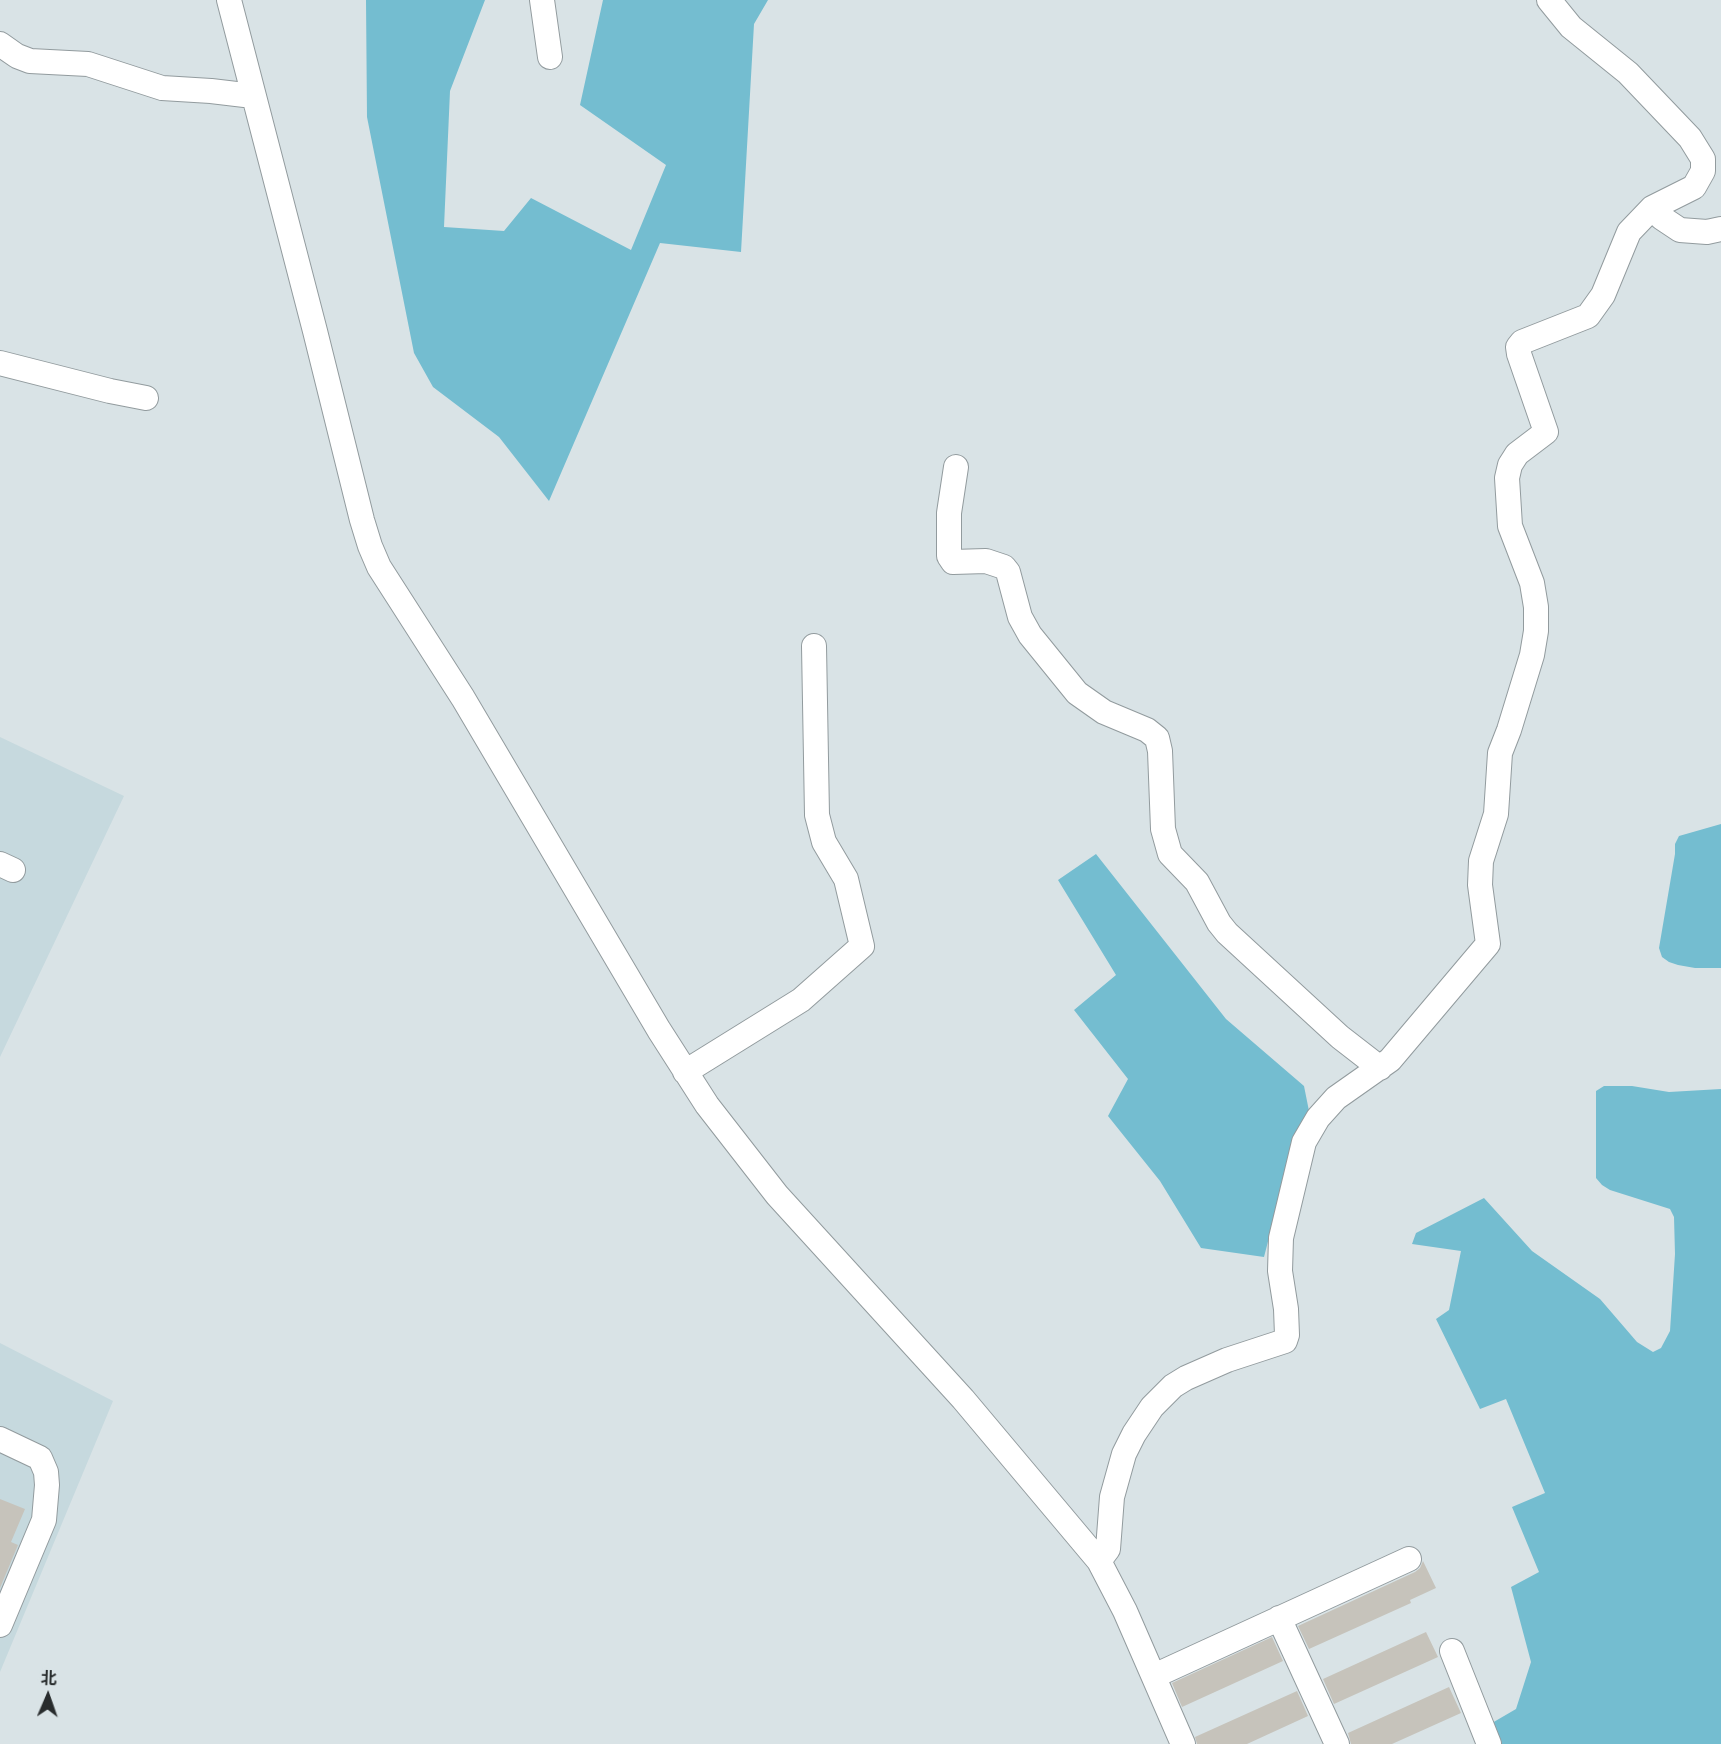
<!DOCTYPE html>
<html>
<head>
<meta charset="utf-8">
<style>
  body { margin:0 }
  #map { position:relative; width:1721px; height:1744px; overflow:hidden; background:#d9e3e6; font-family:"Noto Sans","Noto Sans SC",sans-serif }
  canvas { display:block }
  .north { position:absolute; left:18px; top:1666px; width:60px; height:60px; -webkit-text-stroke:4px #d9e3e6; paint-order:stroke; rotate:2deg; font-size:16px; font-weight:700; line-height:24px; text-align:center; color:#282c2d }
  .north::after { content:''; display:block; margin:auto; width:21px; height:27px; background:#282c2d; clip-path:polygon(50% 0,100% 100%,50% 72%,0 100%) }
</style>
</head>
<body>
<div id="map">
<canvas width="1721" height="1744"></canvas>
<div class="north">北</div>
</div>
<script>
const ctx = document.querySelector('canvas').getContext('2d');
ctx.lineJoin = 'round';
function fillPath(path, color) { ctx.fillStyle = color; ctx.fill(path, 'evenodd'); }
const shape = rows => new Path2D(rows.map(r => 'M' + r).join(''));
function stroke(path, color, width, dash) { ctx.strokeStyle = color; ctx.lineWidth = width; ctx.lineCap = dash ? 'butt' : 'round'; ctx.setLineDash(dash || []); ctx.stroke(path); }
const built = shape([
  [0,737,124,796,0,1057],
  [0,1343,113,1401,0,1672]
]);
const forest = shape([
  [366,0,485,0,450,91,444,227,504,231,531,198,631,250,666,165,580,105,603,0,768,0,754,24,741,252,660,243,549,501,499,437,433,387,414,353,367,117],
  [1721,824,1721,968,1695,968,1678,965,1669,962,1662,957,1659,948,1675,854,1675,844,1679,836],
  [1096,854,1226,1019,1304,1086,1310,1116,1296,1133,1264,1257,1201,1248,1160,1181,1108,1116,1128,1079,1074,1010,1116,975,1058,880],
  [1604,1086,1632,1086,1669,1092,1721,1089,1721,1744,1501,1744,1492,1723,1516,1709,1531,1662,1511,1587,1539,1572,1512,1507,1545,1493,1506,1399,1480,1409,1436,1319,1449,1310,1461,1251,1412,1244,1416,1233,1484,1198,1532,1251,1600,1299,1637,1342,1653,1352,1661,1348,1670,1331,1675,1254,1674,1217,1670,1209,1610,1190,1602,1185,1596,1178,1596,1091]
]);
const building = shape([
  [0,1499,25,1509,11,1542,18,1545,0,1588],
  [1423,1561,1436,1588,1410,1600,1411,1603,1309,1649,1298,1626,1415,1572,1420,1568],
  [1426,1632,1438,1657,1334,1704,1323,1679],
  [1272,1637,1283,1661,1182,1707,1172,1683],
  [1449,1687,1461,1713,1392,1744,1351,1744,1348,1733],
  [1297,1691,1308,1716,1247,1744,1197,1744,1195,1737]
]);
const minor = shape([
  [229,0,315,331,362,520,370,546,379,567,463,698,659,1030,707,1105,777,1195,963,1399,1099,1561,1125,1611,1183,1744],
  [542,0,550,57],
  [0,44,17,56,30,61,88,64,162,88,211,91,253,96],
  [1652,208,1662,218,1680,230,1707,232,1721,229],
  [0,363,110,391,146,398],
  [956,467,949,513,949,556,953,562,986,561,1004,567,1008,572,1020,617,1030,635,1077,693,1104,712,1147,730,1157,738,1160,751,1163,829,1170,854,1197,882,1219,923,1227,933,1340,1037,1380,1068],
  [0,864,13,870],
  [685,1072,801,1000,862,946,846,879,824,842,817,815,814,646],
  [0,1439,40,1458,46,1472,47,1485,44,1520,0,1625],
  [1099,1561,1108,1549,1112,1497,1124,1454,1134,1434,1152,1407,1173,1386,1186,1378,1227,1360,1285,1341,1287,1335,1286,1309,1280,1271,1281,1238,1304,1142,1318,1118,1336,1098,1390,1060,1488,944,1480,885,1481,861,1496,814,1500,753,1509,730,1532,655,1536,631,1536,607,1532,583,1510,526,1507,478,1510,465,1517,454,1546,432,1519,354,1518,347,1522,342,1588,316,1603,295,1629,232,1652,208,1694,187,1703,171,1703,159,1690,138,1628,73,1571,27,1549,0],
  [1279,1618,1337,1744],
  [1452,1651,1489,1744],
  [1154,1676,1409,1559]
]);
fillPath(built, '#c6d9de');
fillPath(forest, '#74bdd0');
fillPath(building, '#c6c3bb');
stroke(minor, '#929b9e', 26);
stroke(minor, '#fff', 24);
</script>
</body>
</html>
